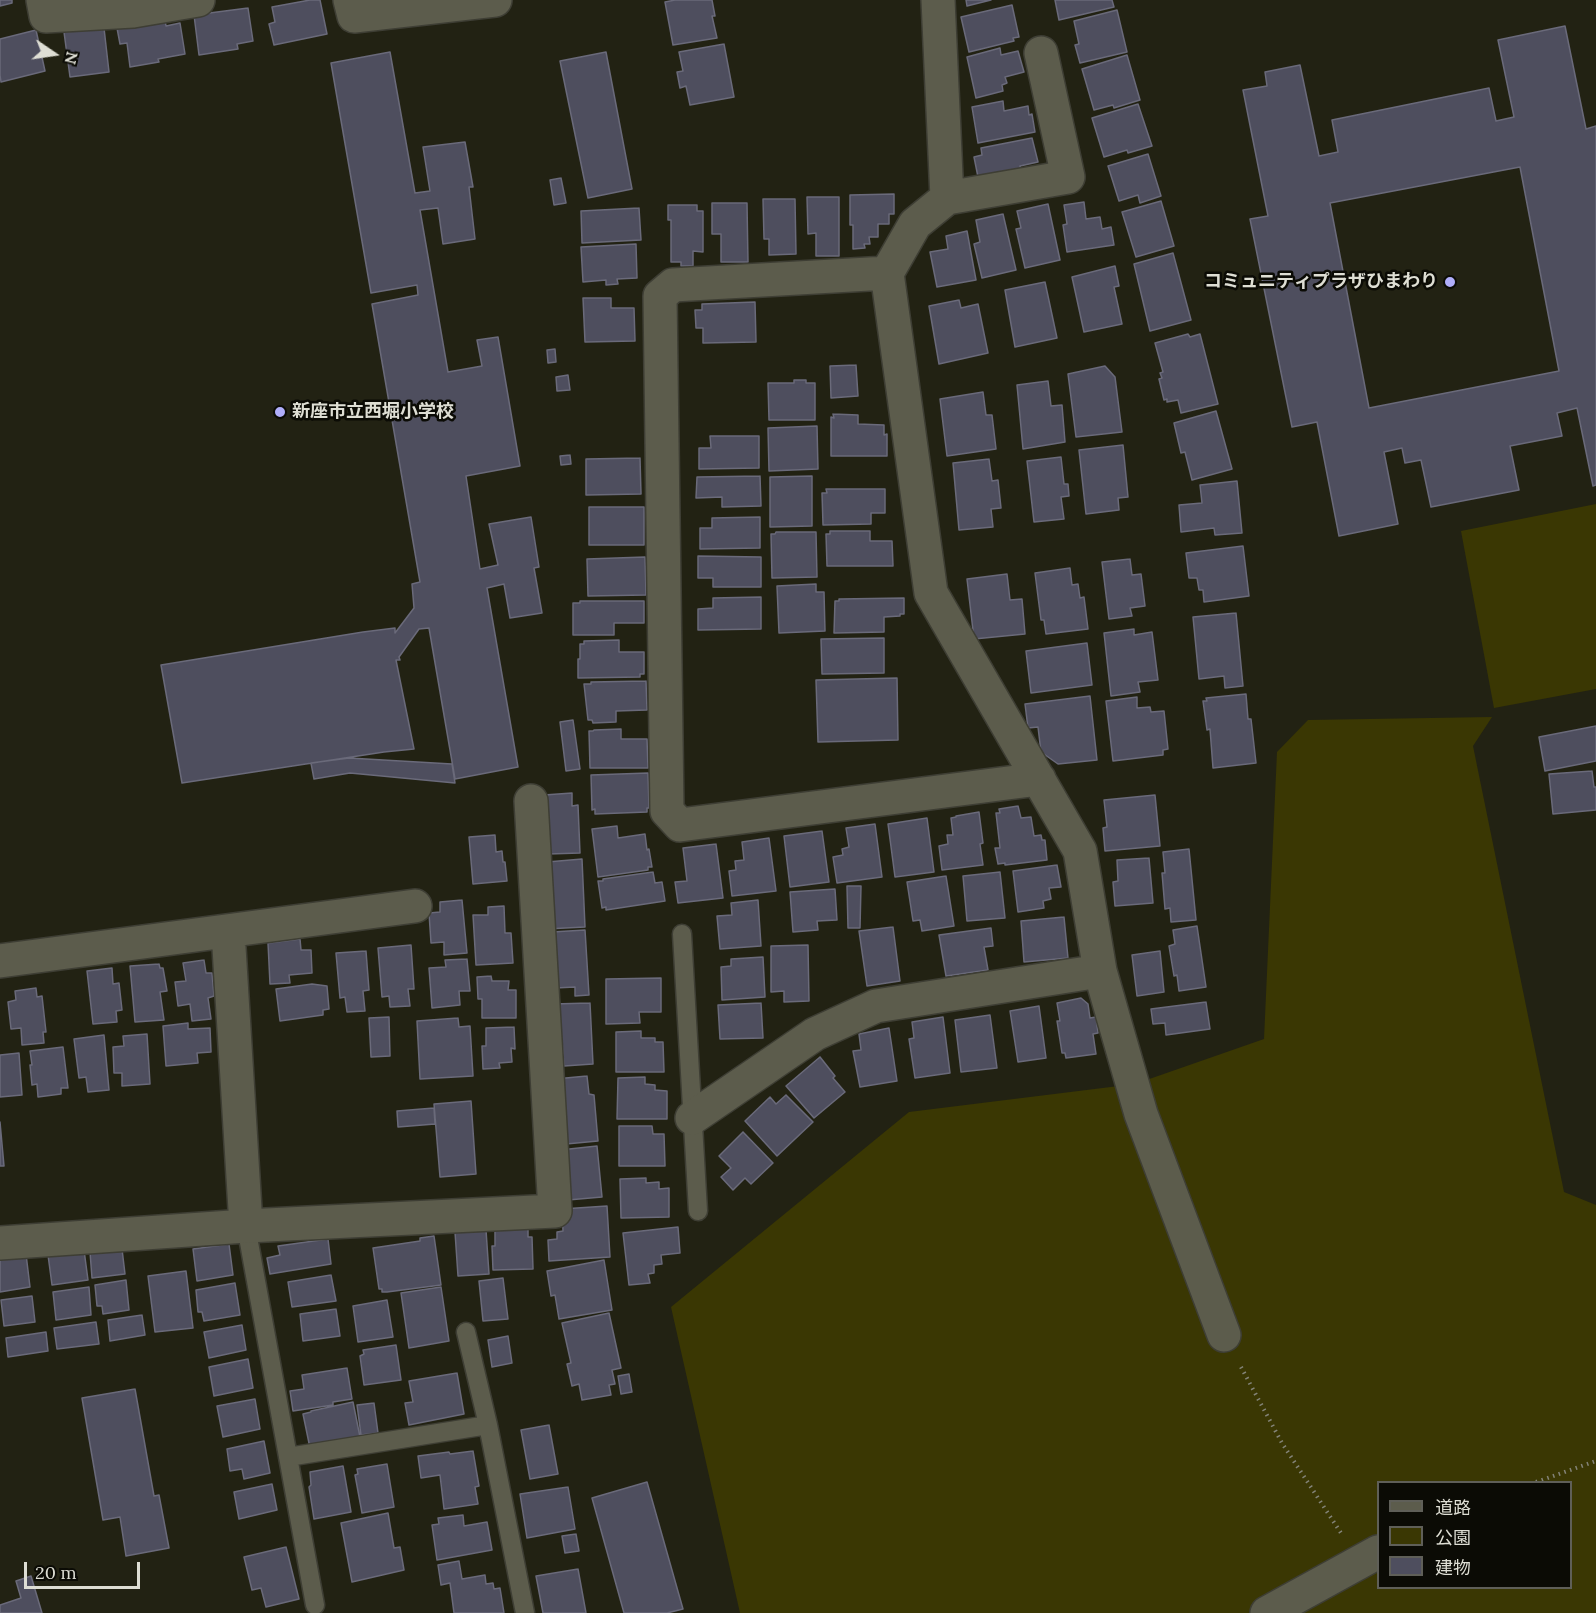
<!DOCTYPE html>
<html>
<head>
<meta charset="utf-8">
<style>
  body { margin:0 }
  #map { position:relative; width:1596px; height:1613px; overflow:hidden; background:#222213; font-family:Lora,"Noto Sans JP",serif }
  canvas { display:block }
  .legend { position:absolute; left:1377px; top:1481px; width:195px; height:108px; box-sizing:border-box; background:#0b0b05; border:2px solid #5f5f58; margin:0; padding:8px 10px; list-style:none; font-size:18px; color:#deded4 }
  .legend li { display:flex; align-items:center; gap:12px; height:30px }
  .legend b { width:30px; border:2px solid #5f5f58 }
  .north { position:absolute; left:24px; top:24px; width:60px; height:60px; -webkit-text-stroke:4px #0b0b05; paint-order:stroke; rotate:103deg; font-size:16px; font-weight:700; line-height:24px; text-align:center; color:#deded4 }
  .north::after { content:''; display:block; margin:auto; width:21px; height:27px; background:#deded4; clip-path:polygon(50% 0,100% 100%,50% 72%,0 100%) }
  .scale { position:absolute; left:24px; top:1562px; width:116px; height:27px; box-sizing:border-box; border:3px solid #deded4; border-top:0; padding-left:8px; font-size:18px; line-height:21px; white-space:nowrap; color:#deded4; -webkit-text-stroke:4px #0b0b05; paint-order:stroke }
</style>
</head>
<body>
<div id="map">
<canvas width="1596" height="1613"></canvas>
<ul class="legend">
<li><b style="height:8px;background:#5c5c4c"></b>道路</li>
<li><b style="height:16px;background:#3a3703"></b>公園</li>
<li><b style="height:16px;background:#4e4e5e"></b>建物</li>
</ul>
<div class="north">N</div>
<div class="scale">20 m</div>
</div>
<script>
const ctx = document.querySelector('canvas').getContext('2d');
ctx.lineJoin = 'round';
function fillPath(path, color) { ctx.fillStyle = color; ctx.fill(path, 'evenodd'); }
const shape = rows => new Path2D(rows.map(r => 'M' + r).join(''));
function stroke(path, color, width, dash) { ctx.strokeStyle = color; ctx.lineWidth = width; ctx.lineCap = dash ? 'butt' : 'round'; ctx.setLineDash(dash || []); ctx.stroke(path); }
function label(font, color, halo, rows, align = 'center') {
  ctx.font = font + ' Lora,"Noto Sans JP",serif'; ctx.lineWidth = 5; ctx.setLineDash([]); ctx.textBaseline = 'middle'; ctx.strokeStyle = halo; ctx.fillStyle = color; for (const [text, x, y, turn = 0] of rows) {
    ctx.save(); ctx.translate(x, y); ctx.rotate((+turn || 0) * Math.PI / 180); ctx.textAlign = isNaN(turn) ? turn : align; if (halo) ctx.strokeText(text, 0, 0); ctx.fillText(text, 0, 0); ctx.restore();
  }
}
const green = shape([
  [1596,504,1596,689,1494,708,1461,531],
  [1492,717,1473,746,1564,1192,1596,1205,1596,1613,740,1613,671,1307,909,1112,1135,1084,1264,1039,1277,752,1308,720],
  [1378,1482,1570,1482,1570,1588,1378,1588]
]);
const building = shape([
  [0,0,12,0,12,3,0,6,0,0],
  [310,0,320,0,327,34,274,45,269,24,275,22,272,7,310,0],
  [675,0,712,0,715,16,712,16,717,38,673,45,665,2,675,0],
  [966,0,991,0,967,6,966,0],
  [1055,0,1112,0,1114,7,1059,20,1055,0],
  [1012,5,1019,37,1013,38,1014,41,969,52,961,17,1012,5],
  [248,8,253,41,237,44,238,49,199,55,194,15,248,8],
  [1117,10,1127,52,1080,63,1075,45,1079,44,1074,21,1117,10],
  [165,20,166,26,180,23,185,54,158,59,159,62,130,67,127,43,120,44,117,28,165,20],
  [1565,26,1586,129,1596,126,1596,485,1593,486,1577,408,1557,413,1562,436,1510,446,1519,490,1431,507,1421,460,1405,463,1402,448,1384,452,1398,524,1339,536,1317,422,1292,427,1250,219,1268,216,1243,90,1267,86,1265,72,1300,65,1319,156,1338,152,1332,120,1489,88,1496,121,1514,117,1498,40,1565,26],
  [1520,167,1559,371,1369,408,1330,203,1520,167],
  [104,28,109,72,70,77,64,32,104,28],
  [36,30,45,71,1,82,0,75,0,39,36,30],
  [724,44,734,97,690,105,686,86,680,88,677,72,683,71,679,52,724,44],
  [1000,48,1001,55,1018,51,1024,72,1005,77,1007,83,1002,85,1003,91,976,98,967,57,1000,48],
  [390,52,415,193,430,191,423,147,465,142,473,187,469,187,475,239,443,244,438,208,420,210,448,372,482,366,477,340,498,337,520,466,466,476,480,569,498,565,489,524,531,517,539,567,534,568,542,613,510,618,504,584,487,588,518,767,455,779,429,628,419,629,399,657,400,660,396,660,414,749,384,752,182,783,161,665,363,632,395,628,395,633,414,608,412,584,420,582,372,304,418,295,417,285,371,293,331,63,390,52],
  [606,52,632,189,588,198,560,61,606,52],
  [1127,55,1140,100,1114,108,1113,105,1094,110,1082,69,1127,55],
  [1003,101,1004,111,1028,106,1029,115,1032,114,1035,132,978,143,972,107,1003,101],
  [1138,104,1152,146,1128,153,1127,150,1104,157,1092,118,1138,104],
  [1032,138,1038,162,1020,166,1022,173,979,182,974,157,982,155,981,148,1032,138],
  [1148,154,1161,196,1140,203,1138,195,1119,201,1108,166,1148,154],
  [561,178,566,203,554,205,550,180,561,178],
  [894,194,894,214,889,214,889,224,878,224,878,237,869,237,870,244,864,244,865,248,853,249,853,225,850,225,850,195,894,194],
  [807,197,839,197,839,256,816,256,816,233,808,234,807,197],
  [763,199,795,199,796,254,769,255,769,239,764,239,763,199],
  [1161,201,1174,246,1136,257,1122,212,1161,201],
  [1084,202,1086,219,1100,217,1102,229,1111,227,1114,245,1067,252,1063,225,1067,224,1064,205,1084,202],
  [712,203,747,203,748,262,721,262,721,234,712,234,712,203],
  [1048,204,1060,260,1025,268,1016,229,1021,228,1017,211,1048,204],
  [668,205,697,205,697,211,703,211,703,252,693,251,693,266,681,266,681,262,671,262,671,220,668,220,668,205],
  [639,208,641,240,582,243,581,211,639,208],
  [1003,214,1016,270,982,278,974,244,980,242,976,220,1003,214],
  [967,231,976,280,937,287,930,252,948,249,946,236,967,231],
  [636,244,637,278,617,279,618,284,606,285,606,280,583,282,581,247,636,244],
  [1173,253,1191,320,1150,331,1134,264,1173,253],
  [1115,266,1119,286,1114,287,1122,324,1084,332,1072,277,1115,266],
  [1045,282,1057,338,1015,347,1005,290,1045,282],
  [583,298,611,298,611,308,634,308,635,341,585,342,583,298],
  [959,300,961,308,978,304,988,353,939,364,929,306,959,300],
  [755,302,756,342,703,343,703,328,696,328,695,310,702,310,702,304,755,302],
  [1188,334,1190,337,1200,334,1218,404,1181,413,1178,400,1167,402,1167,399,1164,400,1159,379,1162,378,1160,373,1163,372,1155,343,1188,334],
  [555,349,556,362,548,363,547,350,555,349],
  [856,365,858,396,831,398,830,366,856,365],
  [1105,366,1115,377,1122,432,1076,437,1068,374,1105,366],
  [568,375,570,390,557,391,556,377,568,375],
  [794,380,806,380,806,383,815,383,815,420,769,420,768,383,794,383,794,380],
  [1048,381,1051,406,1062,405,1065,442,1023,449,1017,385,1048,381],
  [983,392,986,415,992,415,996,449,947,456,940,399,983,392],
  [1216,411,1232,469,1192,480,1185,452,1181,453,1174,423,1216,411],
  [833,414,858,415,858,424,884,425,884,435,887,434,887,456,831,456,831,417,834,418,833,414],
  [817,426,818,469,769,471,768,428,817,426],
  [710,436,759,436,759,468,699,469,699,448,711,448,710,436],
  [1123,445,1128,497,1118,498,1119,510,1086,514,1079,450,1123,445],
  [570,455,571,464,561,465,560,456,570,455],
  [1061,457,1064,484,1068,484,1069,496,1061,497,1064,519,1034,522,1027,461,1061,457],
  [640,458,641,494,586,495,586,459,640,458],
  [989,459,992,481,998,480,1001,508,991,509,993,527,959,530,953,463,989,459],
  [760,476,761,506,722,507,722,497,696,498,697,477,760,476],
  [812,476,812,526,770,527,770,477,812,476],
  [1237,481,1242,533,1215,535,1214,528,1181,532,1179,505,1202,503,1200,485,1237,481],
  [826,489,885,489,885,513,871,513,871,524,823,525,822,493,827,493,826,489],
  [589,507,644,507,644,545,589,545,589,507],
  [760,517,760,548,700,549,700,528,712,528,712,518,760,517],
  [830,531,870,531,870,541,892,541,893,566,827,566,826,534,830,534,830,531],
  [776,532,816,532,817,577,772,578,771,534,775,534,776,532],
  [1243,546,1249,596,1204,602,1203,590,1199,590,1197,578,1189,578,1186,553,1243,546],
  [698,556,761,557,761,587,713,587,713,578,698,578,698,556],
  [645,557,646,595,588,596,587,559,645,557],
  [1130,559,1132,575,1141,574,1145,606,1130,608,1132,616,1109,619,1102,562,1130,559],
  [1070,568,1072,585,1078,584,1080,598,1084,597,1088,629,1046,634,1044,620,1041,620,1035,573,1070,568],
  [1007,574,1010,600,1022,599,1025,634,974,639,967,579,1007,574],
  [816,584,816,592,824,592,825,631,779,633,777,586,816,584],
  [761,597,761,629,698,630,698,609,713,608,713,598,761,597],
  [904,598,904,614,900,614,900,616,884,617,884,632,834,633,835,601,839,601,839,599,904,598],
  [580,601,644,601,644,623,614,623,614,635,573,635,573,603,580,603,580,601],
  [1236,613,1243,686,1225,688,1224,676,1199,679,1193,617,1236,613],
  [1134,629,1134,635,1152,632,1158,680,1138,682,1140,692,1111,696,1104,633,1134,629],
  [884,638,884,673,822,674,821,639,884,638],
  [619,640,619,652,644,652,644,674,640,674,640,677,578,678,578,659,580,659,580,644,584,644,584,641,619,640],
  [1087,643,1092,685,1031,693,1026,651,1087,643],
  [897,678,898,740,818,742,816,680,897,678],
  [646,681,647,710,616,711,616,722,593,723,592,720,588,720,584,684,591,684,591,682,646,681],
  [1246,694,1248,719,1251,719,1256,763,1213,768,1210,729,1207,730,1203,701,1207,701,1206,698,1246,694],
  [1090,696,1097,760,1058,764,1041,752,1038,727,1028,728,1025,704,1090,696],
  [1137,697,1137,708,1150,707,1151,712,1164,711,1168,749,1163,750,1163,755,1113,761,1106,701,1137,697],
  [573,720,580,769,566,771,560,722,573,720],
  [1596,726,1596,761,1545,771,1539,737,1596,726],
  [621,729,621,739,647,739,648,768,590,768,589,731,593,731,594,730,621,729],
  [349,758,452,764,455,783,350,773,314,779,311,763,349,758],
  [1592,771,1594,787,1596,787,1596,810,1553,814,1549,774,1592,771],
  [648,773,649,808,647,808,647,812,595,814,595,809,592,810,591,775,648,773],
  [572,793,572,806,578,805,580,853,548,854,544,795,572,793],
  [1155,795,1160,846,1105,851,1103,828,1107,827,1104,800,1155,795],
  [1018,806,1021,818,1031,817,1034,836,1041,835,1042,840,1045,840,1047,860,1005,865,1005,863,998,864,995,848,1000,848,996,813,1000,813,999,809,1018,806],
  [979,812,983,843,980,844,983,865,942,870,939,846,948,844,947,835,953,835,951,818,956,817,956,816,979,812],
  [927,818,934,872,895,877,888,824,927,818],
  [875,824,882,877,837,883,833,857,843,855,842,849,849,847,846,828,875,824],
  [617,826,618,838,645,834,647,850,649,849,652,867,648,867,648,870,598,877,592,829,617,826],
  [822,831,829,882,790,887,784,836,822,831],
  [495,835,496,852,502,851,503,862,505,862,507,881,473,884,469,837,495,835],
  [769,838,776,891,732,896,729,871,736,870,735,861,744,860,742,842,769,838],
  [716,844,723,898,678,903,675,882,687,881,683,848,716,844],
  [1189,849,1196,920,1171,922,1170,908,1165,909,1162,873,1165,873,1163,852,1189,849],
  [1149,858,1153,903,1115,906,1113,882,1118,881,1117,860,1149,858],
  [582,859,585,927,546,929,547,862,582,859],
  [1057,865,1061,887,1049,888,1051,899,1043,901,1044,908,1018,912,1013,871,1057,865],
  [653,872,655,883,662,882,665,901,606,910,606,907,602,908,598,881,603,881,603,879,653,872],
  [1000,872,1005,918,967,921,963,876,1000,872],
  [946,876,954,926,922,931,920,920,913,921,907,882,946,876],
  [847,886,861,886,860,928,848,928,847,886],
  [835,889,837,920,817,921,818,930,793,932,790,892,835,889],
  [462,900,467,953,444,955,444,942,431,943,429,913,440,912,440,902,462,900],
  [758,900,761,946,720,949,717,916,732,915,731,903,758,900],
  [504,906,505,933,511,933,513,963,476,965,473,915,488,915,488,907,504,906],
  [1064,917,1068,958,1024,962,1021,921,1064,917],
  [1197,926,1206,987,1179,991,1177,975,1174,976,1169,946,1175,944,1173,930,1197,926],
  [893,927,900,981,867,986,859,931,893,927],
  [991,928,993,946,984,947,988,970,946,976,939,935,991,928],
  [585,930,589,995,575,996,575,987,555,988,552,932,585,930],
  [300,939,301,950,311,950,312,973,289,975,290,983,270,984,268,943,300,939],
  [411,945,414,989,408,989,410,1006,390,1007,389,996,382,997,378,948,411,945],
  [808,945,809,1001,784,1002,784,991,771,992,771,946,808,945],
  [366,951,369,990,363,991,365,1011,347,1012,345,997,340,998,336,953,366,951],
  [1160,951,1164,992,1137,996,1132,955,1160,951],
  [763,957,765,997,722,1000,721,967,731,966,731,959,763,957],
  [467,959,470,991,459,991,460,1005,432,1008,429,968,446,967,445,960,467,959],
  [204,960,206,973,212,973,214,996,208,998,211,1019,192,1021,190,1004,178,1006,175,982,186,981,183,963,204,960],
  [159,964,160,968,163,968,167,991,160,992,164,1020,135,1022,130,966,159,964],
  [112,968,113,984,119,983,122,1010,116,1011,117,1022,93,1024,87,971,112,968],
  [491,976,492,981,509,981,508,990,516,990,516,1018,482,1018,482,999,478,999,477,977,491,976],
  [661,978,661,1012,639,1012,640,1023,606,1024,606,979,661,978],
  [312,984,327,986,329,1009,323,1010,323,1015,280,1021,276,989,312,984],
  [36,988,37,997,42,996,46,1032,43,1032,44,1043,22,1045,21,1028,11,1029,8,1002,16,1000,15,991,36,988],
  [1081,998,1088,1004,1090,1018,1096,1017,1098,1033,1093,1034,1096,1054,1066,1058,1065,1053,1062,1053,1057,1021,1060,1021,1057,1003,1081,998],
  [1206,1002,1210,1029,1166,1035,1165,1023,1153,1024,1151,1009,1206,1002],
  [590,1003,593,1064,564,1066,562,1041,556,1042,553,1004,590,1003],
  [761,1003,763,1038,720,1039,718,1005,761,1003],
  [1039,1006,1046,1058,1018,1062,1010,1011,1039,1006],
  [990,1015,997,1068,961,1072,955,1020,990,1015],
  [389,1017,390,1056,371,1057,369,1018,389,1017],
  [943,1017,950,1073,915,1078,909,1039,914,1038,912,1022,943,1017],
  [458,1018,459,1027,470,1026,473,1076,420,1079,417,1021,458,1018],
  [188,1023,188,1029,210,1028,211,1052,197,1053,198,1063,166,1066,163,1026,188,1023],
  [514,1027,515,1049,511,1048,512,1062,499,1063,500,1068,483,1069,482,1046,486,1046,486,1028,514,1027],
  [889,1028,897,1081,860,1087,853,1051,861,1050,859,1034,889,1028],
  [641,1031,641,1038,655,1038,655,1042,663,1042,664,1072,616,1072,616,1032,641,1031],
  [147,1034,150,1084,122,1086,122,1073,114,1073,113,1047,124,1046,123,1036,147,1034],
  [104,1035,109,1090,88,1092,86,1077,79,1078,74,1039,104,1035],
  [63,1047,68,1088,61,1088,61,1094,38,1097,37,1084,32,1085,30,1065,32,1065,30,1051,63,1047],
  [19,1053,22,1095,0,1097,0,1055,19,1053],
  [820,1057,835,1076,833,1078,845,1092,814,1118,786,1086,820,1057],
  [587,1076,589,1094,594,1095,598,1141,566,1144,555,1079,587,1076],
  [645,1077,645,1084,655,1085,655,1090,667,1091,667,1119,617,1119,618,1078,645,1077],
  [786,1095,813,1122,777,1156,745,1121,770,1097,776,1104,786,1095],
  [471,1101,476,1174,440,1177,434,1104,471,1101],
  [434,1108,435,1124,398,1127,397,1111,434,1108],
  [0,1122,4,1166,0,1166,0,1122],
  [619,1126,652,1126,653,1134,664,1134,665,1166,619,1166,619,1126],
  [743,1132,773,1163,751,1184,745,1178,733,1190,721,1177,731,1168,719,1156,743,1132],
  [597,1146,602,1197,568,1200,560,1150,597,1146],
  [646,1178,646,1183,659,1182,659,1189,669,1188,669,1217,621,1218,620,1179,646,1178],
  [607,1206,610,1257,549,1261,548,1240,557,1239,557,1232,563,1231,562,1209,607,1206],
  [678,1227,680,1253,661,1255,662,1264,654,1265,654,1273,648,1274,650,1283,629,1285,623,1233,678,1227],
  [495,1229,528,1229,528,1237,532,1237,533,1269,493,1270,492,1246,495,1246,495,1229],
  [486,1230,489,1274,458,1276,455,1232,486,1230],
  [434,1236,441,1285,387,1292,382,1292,382,1289,379,1289,373,1248,420,1241,420,1238,434,1236],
  [328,1239,331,1264,270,1274,267,1258,280,1255,278,1246,328,1239],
  [229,1244,233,1275,197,1281,193,1249,229,1244],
  [122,1249,125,1274,92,1278,90,1252,122,1249],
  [84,1250,88,1280,52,1285,48,1255,84,1250],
  [26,1254,30,1287,0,1292,0,1257,26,1254],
  [604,1260,612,1310,559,1319,555,1295,551,1296,547,1271,604,1260],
  [186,1271,193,1328,155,1332,148,1276,186,1271],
  [331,1275,336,1301,292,1307,288,1282,331,1275],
  [503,1278,508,1319,483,1321,479,1281,503,1278],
  [126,1280,129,1310,103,1314,102,1306,97,1306,95,1285,126,1280],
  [235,1283,240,1315,204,1321,202,1312,198,1312,196,1290,235,1283],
  [89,1287,91,1315,56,1320,53,1292,89,1287],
  [441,1287,449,1341,409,1348,401,1293,441,1287],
  [32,1296,35,1322,4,1326,1,1300,32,1296],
  [387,1300,393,1337,358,1342,353,1306,387,1300],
  [336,1309,340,1336,303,1341,300,1314,336,1309],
  [609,1313,621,1368,612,1370,615,1384,609,1385,611,1395,582,1400,579,1384,572,1386,567,1364,571,1363,562,1323,609,1313],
  [142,1315,145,1335,110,1341,108,1320,142,1315],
  [96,1322,99,1344,57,1349,54,1328,96,1322],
  [242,1325,246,1350,209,1358,204,1332,242,1325],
  [46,1332,48,1351,8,1357,6,1338,46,1332],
  [508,1336,512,1363,492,1367,488,1340,508,1336],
  [396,1345,401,1380,364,1385,360,1356,364,1354,363,1350,396,1345],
  [248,1359,253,1388,214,1396,209,1367,248,1359],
  [347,1368,352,1399,333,1402,333,1405,293,1411,290,1391,304,1389,302,1375,347,1368],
  [457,1373,464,1414,409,1425,405,1403,413,1402,409,1381,457,1373],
  [629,1374,632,1392,621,1394,618,1376,629,1374],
  [135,1389,154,1496,159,1495,169,1548,126,1556,120,1517,103,1520,82,1398,135,1389],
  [255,1399,260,1429,223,1437,217,1406,255,1399],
  [353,1402,360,1437,310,1448,303,1414,311,1412,311,1411,353,1402],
  [374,1403,378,1433,361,1435,357,1405,374,1403],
  [549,1425,558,1474,530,1479,521,1430,549,1425],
  [264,1441,270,1473,244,1479,242,1469,230,1471,227,1449,264,1441],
  [473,1451,479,1486,475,1487,478,1504,444,1509,440,1475,421,1478,418,1456,449,1452,450,1454,473,1451],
  [387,1464,394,1507,362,1513,355,1475,358,1474,357,1469,387,1464],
  [343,1466,351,1512,314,1519,309,1487,311,1485,310,1472,343,1466],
  [647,1482,683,1609,667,1613,624,1613,592,1498,647,1482],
  [272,1484,277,1510,239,1519,234,1492,272,1484],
  [568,1487,575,1529,527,1538,520,1494,568,1487],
  [388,1513,394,1548,400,1547,404,1570,352,1582,341,1523,388,1513],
  [463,1515,464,1526,487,1522,492,1550,437,1560,432,1525,439,1524,438,1518,463,1515],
  [576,1534,579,1551,565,1553,562,1536,576,1534],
  [286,1547,299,1599,266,1607,261,1588,252,1590,244,1557,286,1547],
  [459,1561,462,1579,485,1575,486,1584,493,1583,494,1589,500,1588,504,1613,454,1613,450,1583,441,1585,438,1565,459,1561],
  [578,1569,586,1613,543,1613,536,1576,578,1569],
  [31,1576,42,1613,0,1613,0,1605,21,1598,16,1581,31,1576]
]);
const path = shape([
  [1241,1367,1282,1443,1341,1533],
  [1536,1482,1596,1461]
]);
const lane = shape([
  [682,934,698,1211],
  [246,1226,315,1605],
  [466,1332,488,1425,525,1613],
  [288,1457,488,1425]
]);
const street = shape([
  [43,0,46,16,133,11,198,0],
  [350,0,354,16,495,0],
  [938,0,947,198,915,224,887,273,931,593,1080,851,1100,971,1141,1114,1224,1335],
  [947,198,1068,177,1041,53],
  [887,273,673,285,660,296,667,811,680,825,1039,779],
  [228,931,246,1226],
  [0,961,415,906],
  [692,1118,815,1034,876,1006,1100,971],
  [0,1243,246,1226,555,1211,531,801],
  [1267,1613,1378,1552]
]);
const markers = [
  [1450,282,6,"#b0aefa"],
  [280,412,6,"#b0aefa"]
];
const poiNames = [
  ["コミュニティプラザひまわり",1438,282],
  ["新座市立西堀小学校",292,412,"left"]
];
fillPath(green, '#3a3703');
fillPath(building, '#4e4e5e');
stroke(building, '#6a6a7a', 1.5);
stroke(lane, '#3e3e34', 21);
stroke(street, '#3e3e34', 36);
stroke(path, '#838377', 4, [1.5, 4.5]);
stroke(lane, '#5c5c4c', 18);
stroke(street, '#5c5c4c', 33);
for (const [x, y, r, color] of markers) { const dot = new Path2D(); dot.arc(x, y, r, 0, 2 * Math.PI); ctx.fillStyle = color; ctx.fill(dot); stroke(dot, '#0b0b05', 2); }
label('bold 18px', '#deded4', '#0b0b05', poiNames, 'right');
</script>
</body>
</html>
